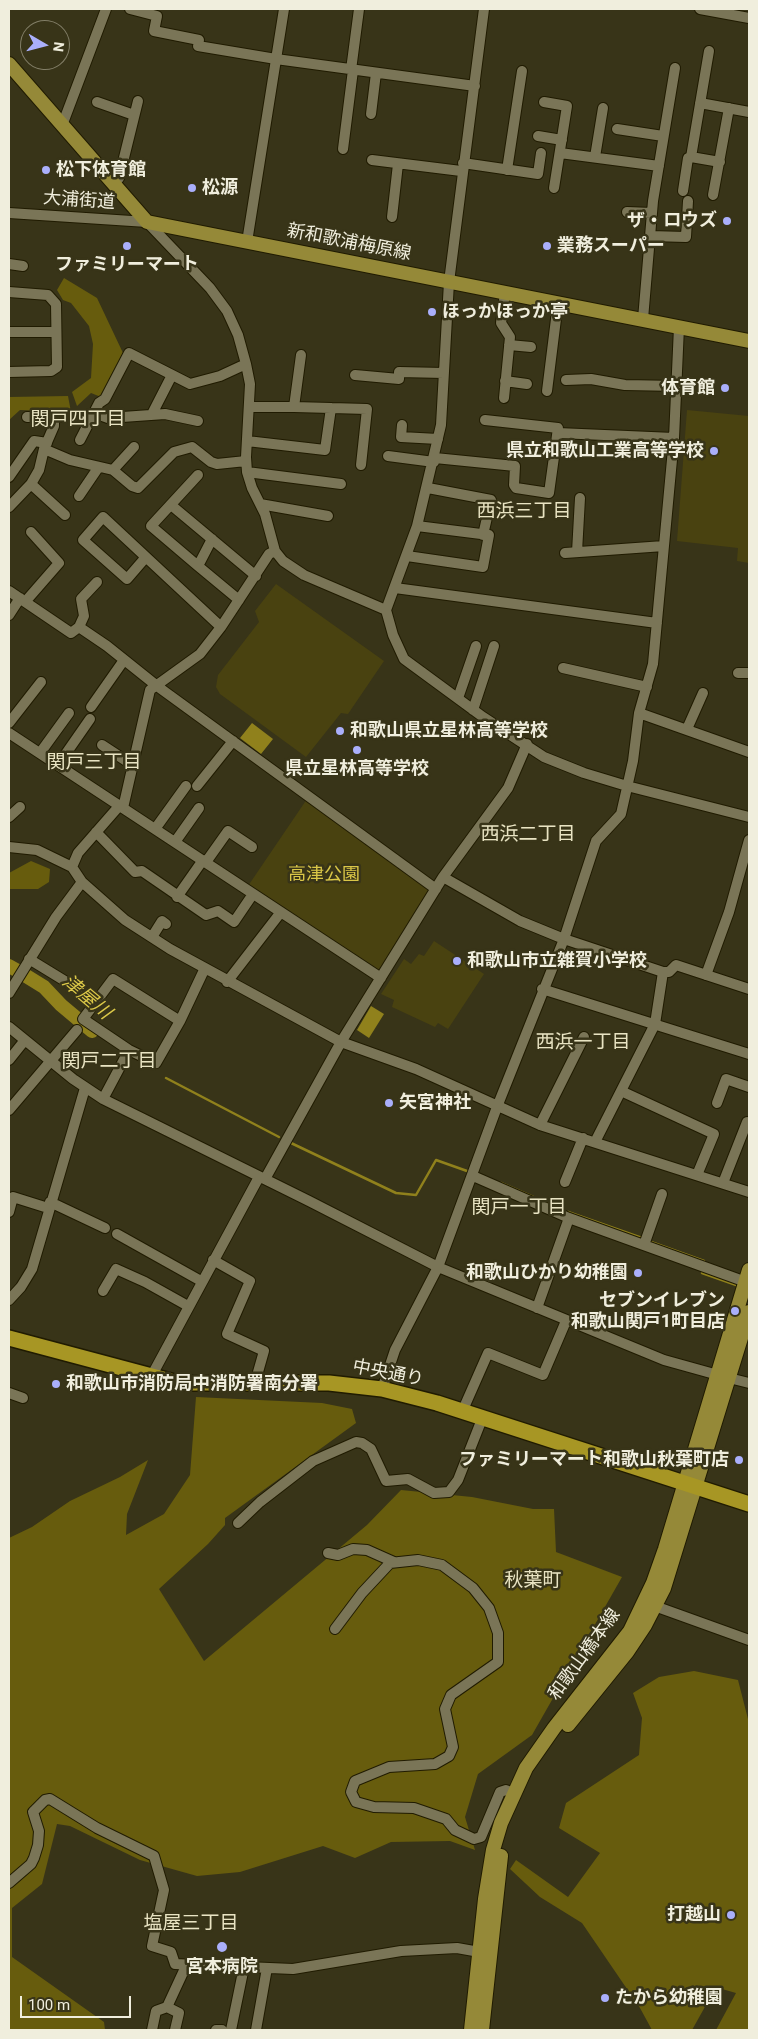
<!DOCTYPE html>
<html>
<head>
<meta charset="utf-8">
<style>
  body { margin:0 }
  #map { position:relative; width:758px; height:2039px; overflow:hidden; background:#383418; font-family:Roboto,sans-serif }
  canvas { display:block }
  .frame { position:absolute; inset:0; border:10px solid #f0eedd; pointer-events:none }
  .north { position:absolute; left:20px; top:20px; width:50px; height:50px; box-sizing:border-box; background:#383418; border:1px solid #827e67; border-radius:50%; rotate:98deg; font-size:14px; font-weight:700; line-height:20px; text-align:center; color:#f0eedd }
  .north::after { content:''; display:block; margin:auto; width:18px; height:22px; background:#aaaffb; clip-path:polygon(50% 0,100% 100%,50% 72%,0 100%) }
  .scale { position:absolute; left:20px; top:1996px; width:111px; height:22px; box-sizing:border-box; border:2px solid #f0eedd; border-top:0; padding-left:6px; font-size:15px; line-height:18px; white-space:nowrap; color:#f0eedd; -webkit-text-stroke:4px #383418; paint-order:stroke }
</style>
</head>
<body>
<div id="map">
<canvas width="758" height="2039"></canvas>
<div class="frame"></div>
<div class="north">N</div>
<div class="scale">100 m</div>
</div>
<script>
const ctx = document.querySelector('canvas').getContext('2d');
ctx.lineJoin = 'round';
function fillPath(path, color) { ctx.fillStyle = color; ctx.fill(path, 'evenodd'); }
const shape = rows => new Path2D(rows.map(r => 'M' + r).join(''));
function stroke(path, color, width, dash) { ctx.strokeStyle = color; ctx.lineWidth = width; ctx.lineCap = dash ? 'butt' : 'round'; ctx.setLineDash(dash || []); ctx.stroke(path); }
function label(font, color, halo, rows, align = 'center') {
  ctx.font = font + ' Roboto,"Noto Sans JP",sans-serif'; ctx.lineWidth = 5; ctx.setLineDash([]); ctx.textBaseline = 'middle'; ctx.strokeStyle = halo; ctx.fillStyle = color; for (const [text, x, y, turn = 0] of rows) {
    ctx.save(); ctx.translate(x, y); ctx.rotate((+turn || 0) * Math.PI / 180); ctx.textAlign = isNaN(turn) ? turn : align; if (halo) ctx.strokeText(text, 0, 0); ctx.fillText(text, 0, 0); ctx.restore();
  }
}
const green = shape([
  [687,410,749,416,749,563,737,561,738,548,677,541],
  [276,584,384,661,348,714,341,713,306,757,220,694,216,687,218,675,259,622,255,611],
  [307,799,431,889,381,969,376,970,248,886],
  [434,941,484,974,448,1029,438,1023,435,1027,392,1007,394,1000,381,994,404,959,411,964,419,954,424,956]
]);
const forest = shape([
  [64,278,97,298,123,353,101,397,91,393,77,406,72,392,91,378,93,344,89,326,71,303,63,300,57,290],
  [68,396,71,412,20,410,9,420,9,397],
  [31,861,50,869,49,882,38,889,9,889,9,873],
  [196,1397,322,1403,352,1409,356,1423,225,1518,225,1525,208,1544,159,1589,204,1661,367,1525,401,1490,472,1497,533,1509,554,1509,556,1552,622,1577,532,1735,478,1774,465,1817,475,1850,450,1841,391,1842,355,1858,323,1846,240,1872,197,1876,140,1860,70,1826,57,1824,42,1884,12,1908,12,1957,104,2022,105,2030,9,2030,9,1538,32,1527,70,1501,120,1477,148,1460,127,1514,126,1535,164,1514,190,1475],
  [694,1671,738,1680,749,1723,749,2030,716,2030,736,1993,722,1989,711,1996,692,2030,652,2030,640,2008,582,1923,540,1897,510,1869,516,1860,568,1897,600,1853,559,1828,566,1803,639,1755,642,1718,633,1693,659,1677]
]);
const water = shape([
  [252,723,273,739,261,754,240,738],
  [371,1006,384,1014,369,1038,357,1030]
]);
const stream = shape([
  [166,1078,279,1137],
  [291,1143,396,1193,416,1195,436,1160,467,1171],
  [501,1183,556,1207],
  [568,1212,642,1238],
  [651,1242,704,1261],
  [702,1273,739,1286]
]);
const river = shape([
  [9,966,18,971],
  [23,974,44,987,61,1005,92,1031]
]);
const minor = shape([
  [130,9,157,16,154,31,199,40,198,46,276,59,475,86],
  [484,9,449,282,441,425,417,526,386,610,393,635,404,659,483,717,544,757,584,773,627,786,749,817],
  [700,9,749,18],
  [709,51,691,157,720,162],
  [351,70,359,9],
  [97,102,134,115],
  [544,102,567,106,554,188],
  [700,103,749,112],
  [371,114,376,73],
  [63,123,106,9],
  [617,129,663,136],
  [538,136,562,140],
  [343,149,353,70],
  [560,153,659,166],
  [595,157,603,108],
  [372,160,461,171],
  [463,163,538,174,541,153],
  [507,170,522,71],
  [114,184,119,178,138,101],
  [683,191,688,158,691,157],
  [713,195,729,108],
  [627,212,652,213],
  [9,213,147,222,210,288,227,311,238,335,246,364,250,384,246,457,247,472,252,488,265,514,275,551,283,561,304,575,386,610],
  [392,217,398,164],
  [650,236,686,237,688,201],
  [247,242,284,9],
  [9,264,23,266],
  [9,292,48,295,56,304,57,367,51,371,9,372],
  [643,319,653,201,675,68],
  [9,332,56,332],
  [509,345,531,347],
  [355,375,399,379,399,372,444,373],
  [566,380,591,379,625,385,677,386],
  [505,381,527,384],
  [547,391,558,303],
  [504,398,510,337,501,323,505,293],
  [249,407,294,407,301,355],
  [331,408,367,409,361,465],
  [94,413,108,418,165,414,198,421],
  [152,414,172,375],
  [54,416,54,426,44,449,70,460,113,470,132,486,138,488,174,452,192,447,211,462,217,464,246,461],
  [27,417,74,417],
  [402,425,401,437,438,439],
  [558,433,674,438],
  [80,440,99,403,105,399,129,353,190,384,220,376,246,364],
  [247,441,325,450,331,408,294,407],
  [44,449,39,470,31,484,65,515],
  [388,456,434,462],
  [435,458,515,466,514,485,516,488,549,493,558,428,485,420],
  [113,470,134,447],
  [247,472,341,484],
  [9,477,34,441,47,443],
  [428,488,491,500,483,535],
  [79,496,98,468],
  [260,504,328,516],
  [171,505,256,576],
  [9,507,31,484],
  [212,539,198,566,239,600],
  [577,552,580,498],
  [565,553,664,546],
  [407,556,483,567,489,535,417,526],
  [146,557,127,579,83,540,103,517,221,627],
  [198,566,151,526,198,475],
  [395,588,657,623],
  [9,591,71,633,79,627,107,646,157,686,436,889],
  [25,602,59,563,31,532],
  [9,615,20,598],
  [79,627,84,616,81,599,97,582],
  [563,668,647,687],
  [738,673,749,673],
  [458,698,476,646],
  [91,707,124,660],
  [473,710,494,646],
  [639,713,749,752],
  [9,723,41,682],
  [687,729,703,693],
  [9,733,381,978],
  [102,745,134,766],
  [40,753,69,713],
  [58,765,90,719],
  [197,786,233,741],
  [120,805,78,853,72,867,82,882,125,920,170,949,341,1042,416,1069,540,1125,749,1192],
  [123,808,150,690,200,654,221,627,269,554,275,551],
  [9,817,20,807],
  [155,829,186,786],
  [96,832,135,872,142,871,206,915,218,911,234,922,253,894],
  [175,842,199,808],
  [9,847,37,850,72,867],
  [206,862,228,831,252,847],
  [443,877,520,921,564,939,663,972,669,972,676,965,749,989],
  [177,897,203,860],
  [152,937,162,921,166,924],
  [29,959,96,1000],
  [706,975,729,912,749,840],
  [113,979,180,1021,156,1063,129,1050,83,1019,113,979],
  [227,982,281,912],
  [542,989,749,1054],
  [9,993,56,917,82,882],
  [180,1021,205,968],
  [9,1027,73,1079,103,1099,309,1201,438,1267,664,1360,718,1375],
  [9,1060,25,1040],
  [621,1091,714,1134,697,1175],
  [103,1099,129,1050],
  [717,1103,726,1079,749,1087],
  [9,1110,77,1030],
  [540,1125,584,1037],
  [595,1142,655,1024,663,972],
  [473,1176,569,1218,746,1282],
  [265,1179,341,1042,443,877,508,788,527,744],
  [565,1182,583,1138],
  [723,1183,747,1122],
  [50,1202,105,1228],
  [9,1212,13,1197,48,1208],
  [117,1234,201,1281],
  [644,1245,662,1194],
  [213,1260,250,1281,227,1334,264,1351,258,1372,259,1384],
  [103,1291,116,1269,145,1282,188,1306],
  [9,1300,21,1287,32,1269,85,1088],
  [537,1308,569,1218],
  [151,1377,259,1177],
  [729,1378,749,1383],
  [382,1389,395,1350,438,1267,497,1107,564,939,596,841,621,814,633,761,639,713,653,664,674,438,679,327],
  [9,1393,23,1398],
  [462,1412,488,1353,543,1375,566,1321],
  [238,1523,260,1502,313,1461,356,1442,362,1443,371,1449,386,1481,408,1479,434,1493,449,1492,458,1480,482,1419],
  [328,1553,338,1555,353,1549,367,1550,394,1562],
  [649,1604,749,1640],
  [335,1629,362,1593,390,1563,418,1560,442,1565,473,1588,489,1608,498,1633,498,1662,451,1695,445,1709,453,1747,449,1756,435,1764,389,1767,355,1781,351,1792,356,1802,374,1807,414,1808,446,1819,455,1830,474,1839,481,1837,500,1792,506,1790,513,1793],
  [9,1883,31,1864,34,1858,38,1845,39,1831,33,1812,45,1800,50,1799,97,1828,154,1856,164,1890,152,1946,171,1952,175,1964,293,1969,401,1951,457,1948,485,1953],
  [167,2007,179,2013,175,2030],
  [152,2030,156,2011,167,2007,186,1966],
  [216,2030,222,2030],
  [231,2030,244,1967],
  [256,2030,267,1968]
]);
const major = shape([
  [9,64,147,222,749,341],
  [568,1725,627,1652,645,1625,664,1588,749,1312],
  [471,2030,485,1899,493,1850,501,1823,526,1768,554,1728,630,1631,653,1583,665,1549,749,1270],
  [482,2030,501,1856]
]);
const highway = shape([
  [9,1338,178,1383,329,1383,382,1389,437,1403,749,1504]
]);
const markers = [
  [46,170,5,"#aaaffb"],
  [192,188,5,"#aaaffb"],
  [727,221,5,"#aaaffb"],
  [127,246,5,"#aaaffb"],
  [547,246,5,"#aaaffb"],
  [432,312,5,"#aaaffb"],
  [725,388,5,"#aaaffb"],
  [714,451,5,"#aaaffb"],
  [340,731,5,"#aaaffb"],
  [357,750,5,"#aaaffb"],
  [457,961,5,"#aaaffb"],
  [389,1103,5,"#aaaffb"],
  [638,1273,5,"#aaaffb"],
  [735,1311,5,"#aaaffb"],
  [56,1384,5,"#aaaffb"],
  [739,1460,5,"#aaaffb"],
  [731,1915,5,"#aaaffb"],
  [222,1947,6,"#aaaffb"],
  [605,1998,5,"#aaaffb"]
];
const poiNames = [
  ["松下体育館",56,170],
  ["松源",202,188],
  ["ザ・ロウズ",717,221,"right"],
  ["業務スーパー",557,246],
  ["ファミリーマート",127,265,"center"],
  ["ほっかほっか亭",442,312],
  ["体育館",715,388,"right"],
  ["県立和歌山工業高等学校",704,451,"right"],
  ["和歌山県立星林高等学校",350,731],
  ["県立星林高等学校",357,769,"center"],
  ["和歌山市立雑賀小学校",467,961],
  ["矢宮神社",399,1103],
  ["和歌山ひかり幼稚園",628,1273,"right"],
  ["セブンイレブン",725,1301,"right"],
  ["和歌山関戸1町目店",725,1322,"right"],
  ["和歌山市消防局中消防署南分署",66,1384],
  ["ファミリーマート和歌山秋葉町店",729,1460,"right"],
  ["打越山",721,1915,"right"],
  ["宮本病院",222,1967,"center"],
  ["たから幼稚園",615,1998]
];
const streetNames = [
  ["大浦街道",79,201,4],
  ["新和歌浦梅原線",349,243,11],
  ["中央通り",388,1374,11],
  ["和歌山橋本線",585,1655,-54]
];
const parkNames = [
  ["高津公園",324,875]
];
const neighbourhoodNames = [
  ["関戸四丁目",78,420],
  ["西浜三丁目",524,512],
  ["関戸三丁目",94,763],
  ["西浜二丁目",528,835],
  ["西浜一丁目",583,1043],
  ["関戸二丁目",109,1062],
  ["関戸一丁目",519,1208],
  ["秋葉町",533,1581],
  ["塩屋三丁目",191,1924]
];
const waterNames = [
  ["津屋川",86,998,40]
];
fillPath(green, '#494210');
fillPath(forest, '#675c0d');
fillPath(water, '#90811c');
stroke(stream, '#90811c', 2.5);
stroke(river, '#90811c', 14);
stroke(minor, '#201b01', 12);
stroke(major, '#201b01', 16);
stroke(highway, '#201b01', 18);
stroke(minor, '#7a7557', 10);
stroke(major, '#958938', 14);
stroke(highway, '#a79624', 15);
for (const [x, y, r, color] of markers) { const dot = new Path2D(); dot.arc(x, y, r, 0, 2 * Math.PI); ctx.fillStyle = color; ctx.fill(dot); stroke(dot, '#383418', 2); }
label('bold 18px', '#f0eedd', '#383418', poiNames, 'left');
label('18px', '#f0eedd', '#383418', streetNames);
label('18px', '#dac747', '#383418', parkNames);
label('19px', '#e9e4c3', '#383418', neighbourhoodNames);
label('italic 19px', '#dbc848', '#383418', waterNames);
</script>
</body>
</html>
